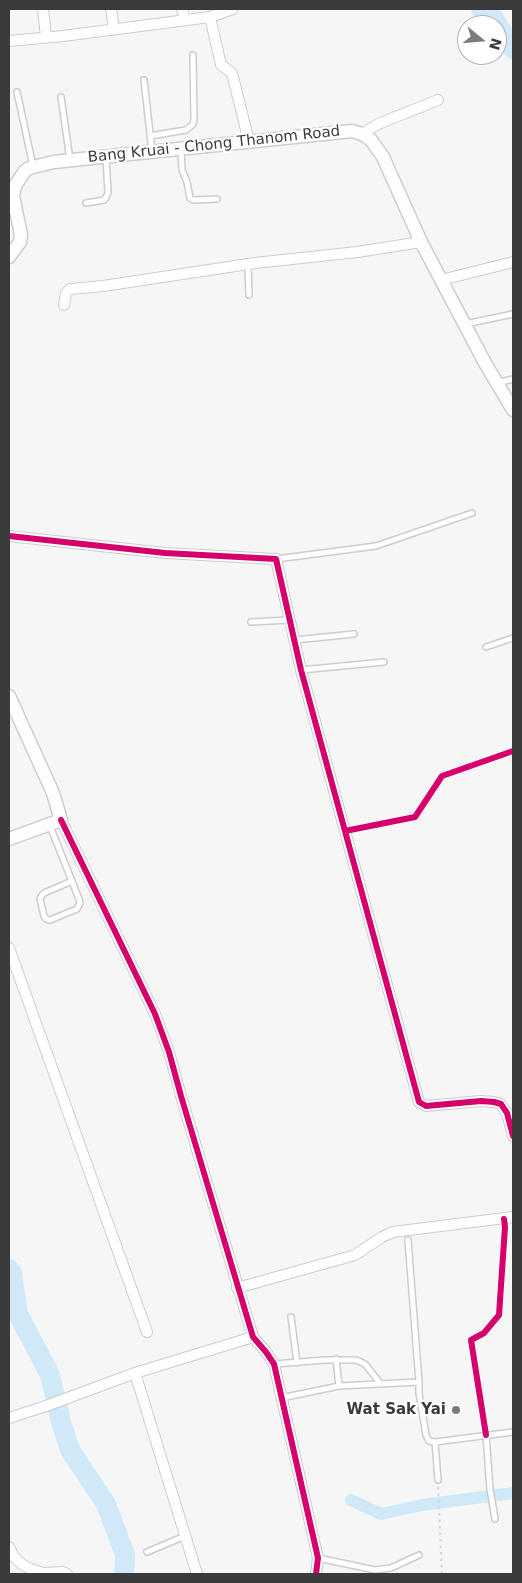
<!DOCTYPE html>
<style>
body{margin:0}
#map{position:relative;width:522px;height:1583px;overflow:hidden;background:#f6f6f6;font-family:"DejaVu Sans",sans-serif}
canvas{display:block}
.frame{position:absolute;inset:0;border:10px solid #3b3b3c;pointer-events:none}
.north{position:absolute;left:457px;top:15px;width:50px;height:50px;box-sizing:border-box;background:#fff;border:1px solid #b1b1b1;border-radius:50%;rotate:107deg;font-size:14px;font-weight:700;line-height:20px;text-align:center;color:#3b3b3c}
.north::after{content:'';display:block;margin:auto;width:18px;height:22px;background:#7c7c7d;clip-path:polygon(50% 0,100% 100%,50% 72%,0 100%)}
</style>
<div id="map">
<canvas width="522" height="1583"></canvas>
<div class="frame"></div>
<div class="north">N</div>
</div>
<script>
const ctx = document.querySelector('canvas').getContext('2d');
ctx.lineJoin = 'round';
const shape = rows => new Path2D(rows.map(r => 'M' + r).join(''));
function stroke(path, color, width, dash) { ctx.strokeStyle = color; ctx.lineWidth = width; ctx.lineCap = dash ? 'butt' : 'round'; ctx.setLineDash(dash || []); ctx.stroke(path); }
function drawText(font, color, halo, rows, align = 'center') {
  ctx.font = font + ' "DejaVu Sans",sans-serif'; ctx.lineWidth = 4.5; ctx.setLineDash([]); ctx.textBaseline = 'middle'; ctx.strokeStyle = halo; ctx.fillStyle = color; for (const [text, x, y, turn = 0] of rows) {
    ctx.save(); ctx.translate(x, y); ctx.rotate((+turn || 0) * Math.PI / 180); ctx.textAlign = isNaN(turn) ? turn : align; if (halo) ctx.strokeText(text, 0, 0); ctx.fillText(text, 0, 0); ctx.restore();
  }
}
stroke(shape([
 [351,1500,381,1514,422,1505,513,1493]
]), '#cfe9f9', 12);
stroke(shape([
 [481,9,489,11,513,49],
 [9,1269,12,1273,18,1314,50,1375,61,1422,70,1450,106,1504,125,1555,124,1574]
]), '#cfe9f9', 20);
const service = shape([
 [144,80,152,151],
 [17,92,33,166],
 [61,97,70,160],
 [150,136,186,130,193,124,194,120,193,55],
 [181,150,182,170,187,182,190,198,193,200,217,199],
 [86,203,104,200,106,197,108,193,106,157],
 [248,264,249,295],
 [465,324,513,314],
 [497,383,513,379],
 [276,559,376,546,472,513],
 [251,622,289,620],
 [295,640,354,634],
 [486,647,513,638],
 [301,670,384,662],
 [50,826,79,899,80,903,77,909,50,920,46,919,44,916,40,899,42,895,44,893,72,881],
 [408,1240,419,1382],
 [291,1317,297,1363],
 [336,1359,339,1386],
 [274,1364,325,1360,356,1360,365,1364,380,1383],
 [281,1398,339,1386,419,1382,419,1393,426,1435,429,1441,435,1442,513,1432],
 [486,1435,490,1489,495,1519],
 [435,1442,438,1480],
 [147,1552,185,1536],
 [318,1558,375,1570,391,1568,419,1555]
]);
const minor = shape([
 [43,9,46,37],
 [111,9,114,29],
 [182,9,185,20],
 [233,9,210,17,221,65,232,73,249,142],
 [9,41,63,36,210,17],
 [362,134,378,124,438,100],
 [441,280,513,262],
 [64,305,66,293,70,289,103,286,255,263,357,252,421,242],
 [9,536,165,553,276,559,301,670,419,1102,426,1106,481,1101,494,1102,501,1104,507,1113,513,1136],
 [61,820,155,1014,169,1052,181,1096,253,1337,266,1352,274,1364,318,1558,316,1574],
 [9,948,147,1332],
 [237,1288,355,1255,382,1237,393,1232,513,1217],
 [135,1373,197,1574],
 [9,1418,46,1406,135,1373,253,1337],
 [9,1547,14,1557,23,1565,31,1569,43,1573,63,1572,67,1574]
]);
const tertiary = shape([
 [9,257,20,242,21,235,13,196,15,186,24,172,29,168,54,162,101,157,352,131,362,134,371,140,383,157,421,242,485,363,513,410],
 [9,696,53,793,61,820,9,839]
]);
stroke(service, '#cdcdcd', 8);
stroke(minor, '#cdcdcd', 12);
stroke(tertiary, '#cdcdcd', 15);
stroke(shape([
 [438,1487,442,1574]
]), '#d5d5d6', 2, [2.5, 4]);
stroke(service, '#fefefe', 5);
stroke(minor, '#fefefe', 10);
stroke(tertiary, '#fefefe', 12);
stroke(shape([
 [9,536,165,553,276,559,301,670,419,1102,426,1106,481,1101,494,1102,501,1104,507,1113,513,1136],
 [61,820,155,1014,169,1052,181,1096,253,1337,266,1352,274,1364,318,1558,316,1574],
 [345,831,415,817,442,776,513,751],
 [486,1435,471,1340,484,1333,499,1315,505,1227,504,1219]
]), '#d6006c', 6);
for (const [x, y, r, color] of [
 [456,1410,5,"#7c7c7d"]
]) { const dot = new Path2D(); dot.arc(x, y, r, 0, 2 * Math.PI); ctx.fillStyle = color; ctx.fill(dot); stroke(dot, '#fff', 2); }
drawText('15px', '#3b3b3c', '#fff', [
 ["Bang Kruai - Chong Thanom Road",214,145,-6]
]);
drawText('bold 15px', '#3b3b3c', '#fff', [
 ["Wat Sak Yai",446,1410]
], 'right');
</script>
